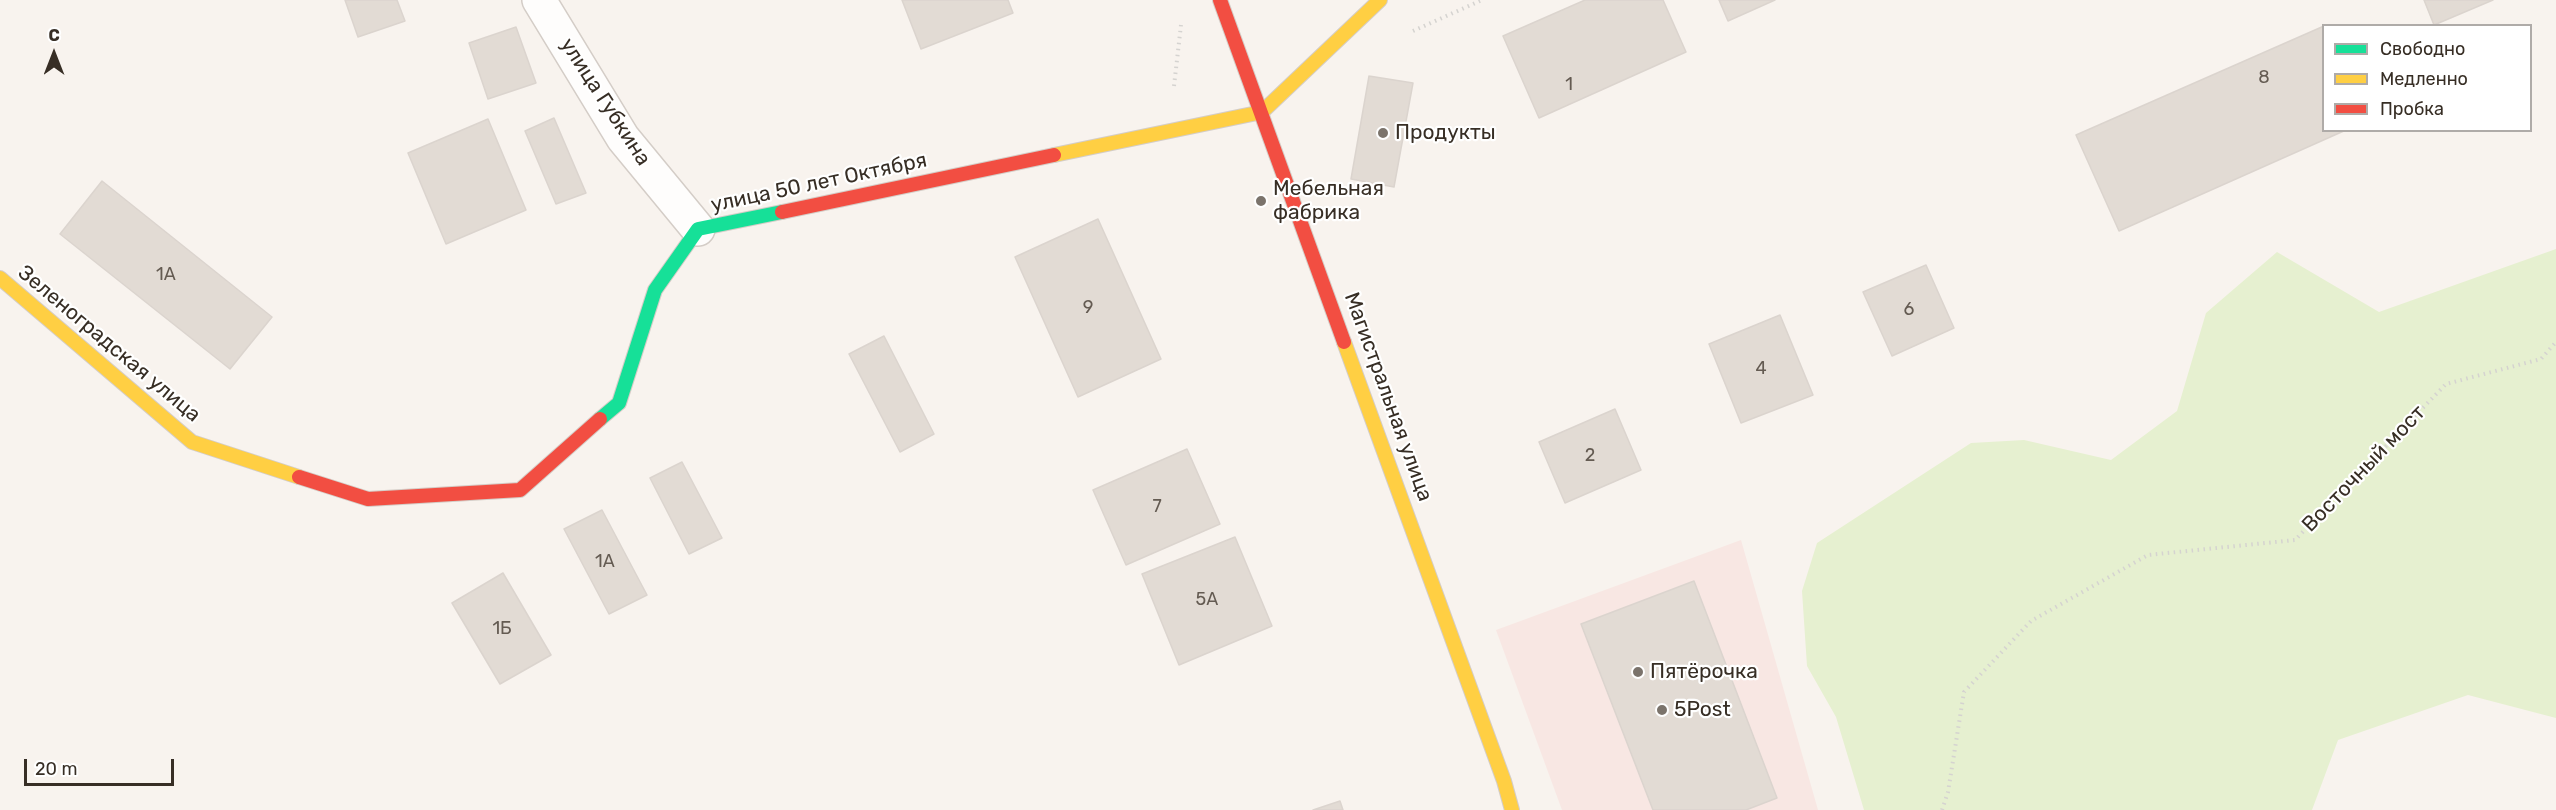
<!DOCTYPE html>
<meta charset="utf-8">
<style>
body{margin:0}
#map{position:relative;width:2556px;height:810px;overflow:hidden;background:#f8f3ee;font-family:Rubik,sans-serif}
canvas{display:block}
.legend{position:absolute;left:2322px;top:24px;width:210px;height:108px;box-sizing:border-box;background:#fff;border:2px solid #afaba8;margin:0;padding:8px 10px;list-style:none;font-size:18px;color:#372e25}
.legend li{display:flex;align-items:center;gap:12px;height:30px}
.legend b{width:30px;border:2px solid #afaba8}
.north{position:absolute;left:24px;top:24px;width:60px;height:60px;-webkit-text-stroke:4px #fff;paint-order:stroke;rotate:0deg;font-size:16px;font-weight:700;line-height:24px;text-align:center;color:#372e25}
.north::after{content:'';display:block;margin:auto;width:21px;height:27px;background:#372e25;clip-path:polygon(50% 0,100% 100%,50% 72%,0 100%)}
.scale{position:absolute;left:24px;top:759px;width:150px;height:27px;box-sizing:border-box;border:3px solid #372e25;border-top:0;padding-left:8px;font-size:18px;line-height:21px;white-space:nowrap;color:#372e25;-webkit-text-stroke:4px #fff;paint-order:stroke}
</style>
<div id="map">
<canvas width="2556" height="810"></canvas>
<ul class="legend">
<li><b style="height:8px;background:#16e098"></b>Свободно</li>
<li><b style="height:8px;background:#ffcf43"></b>Медленно</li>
<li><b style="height:8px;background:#f24e42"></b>Пробка</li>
</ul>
<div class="north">С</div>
<div class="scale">20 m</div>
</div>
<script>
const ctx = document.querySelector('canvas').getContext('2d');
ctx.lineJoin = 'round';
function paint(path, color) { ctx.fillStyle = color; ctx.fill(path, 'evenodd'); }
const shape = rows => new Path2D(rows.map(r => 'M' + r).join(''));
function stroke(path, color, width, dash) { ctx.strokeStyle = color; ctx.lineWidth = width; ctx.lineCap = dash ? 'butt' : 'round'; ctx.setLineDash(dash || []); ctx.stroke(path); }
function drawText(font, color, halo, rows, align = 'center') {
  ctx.font = font + ' Rubik,sans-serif'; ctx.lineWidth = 4.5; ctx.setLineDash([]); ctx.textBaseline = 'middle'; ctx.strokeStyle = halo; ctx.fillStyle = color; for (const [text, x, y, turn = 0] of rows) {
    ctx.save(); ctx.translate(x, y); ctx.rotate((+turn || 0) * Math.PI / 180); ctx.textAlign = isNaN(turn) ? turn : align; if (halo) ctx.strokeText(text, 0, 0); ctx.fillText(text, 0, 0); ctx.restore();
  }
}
paint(shape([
 [1741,540,1818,810,1562,810,1496,630]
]), '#f8e7e3');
paint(shape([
 [2556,249,2556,718,2468,695,2338,740,2312,810,1864,810,1836,717,1807,666,1802,591,1817,543,1971,443,2024,440,2111,460,2177,411,2206,313,2277,252,2379,312]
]), '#e6f0d0');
const building = shape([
 [345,0,397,0,405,21,358,37,345,0],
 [902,0,1008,0,1013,13,921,49,902,0],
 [1585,0,1663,0,1686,52,1539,118,1503,36,1585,0],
 [1719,0,1775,0,1728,21,1719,0],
 [2424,0,2493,0,2434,25,2424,0],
 [2324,26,2324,130,2346,130,2119,231,2076,135,2324,26],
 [516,27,536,83,488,99,469,43,516,27],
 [1369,76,1413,83,1394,187,1351,179,1369,76],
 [554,118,586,193,556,204,525,131,554,118],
 [488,119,526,210,446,244,408,153,488,119],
 [102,181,272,317,230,369,60,234,102,181],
 [1098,219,1161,359,1078,397,1015,257,1098,219],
 [1926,265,1954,328,1892,356,1863,292,1926,265],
 [1780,315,1813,395,1741,423,1709,344,1780,315],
 [884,336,934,434,900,452,849,354,884,336],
 [1615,409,1641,470,1565,503,1539,442,1615,409],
 [1187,449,1220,524,1126,565,1093,490,1187,449],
 [682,462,722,538,689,554,650,478,682,462],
 [602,510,647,595,609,614,564,529,602,510],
 [1235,537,1272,626,1179,665,1142,574,1235,537],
 [503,573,551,655,500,684,452,603,503,573],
 [1694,581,1777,798,1746,810,1653,810,1581,624,1694,581],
 [1340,801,1343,810,1313,810,1340,801]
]);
paint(building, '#e2dbd4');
stroke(building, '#dbd4ce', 1.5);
const street = shape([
 [539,0,623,138,698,229]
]);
const fast = shape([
 [600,419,619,403,655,290,698,229,782,212]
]);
const slow = shape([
 [1054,155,1262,112,1380,0],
 [0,278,192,442,299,477],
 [1344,342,1504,781,1512,810]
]);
const jam = shape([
 [1220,0,1344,342],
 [782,212,1054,155],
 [299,477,368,499,520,490,600,419]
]);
stroke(street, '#d4cdc7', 36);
stroke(fast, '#d4cdc7', 16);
stroke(slow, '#d4cdc7', 16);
stroke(jam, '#d4cdc7', 16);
stroke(shape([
 [1413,31,1482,0],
 [1174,86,1181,25],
 [1942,810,1948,792,1964,692,2031,621,2148,555,2295,540,2446,384,2541,359,2556,342]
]), '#d5d3d0', 4, [1.5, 4.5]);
stroke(street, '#fefdfc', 33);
stroke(fast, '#16e098', 14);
stroke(slow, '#ffcf43', 14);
stroke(jam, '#f24e42', 14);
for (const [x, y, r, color] of [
 [1383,133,6,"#7b736b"],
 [1261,201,6,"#7b736b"],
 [1638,672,6,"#7b736b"],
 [1662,710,6,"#7b736b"]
]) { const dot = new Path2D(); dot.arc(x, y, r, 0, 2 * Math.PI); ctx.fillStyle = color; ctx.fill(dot); stroke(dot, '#fff', 2); }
drawText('18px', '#645b52', null, [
 ["8",2264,78],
 ["1",1569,85],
 ["1А",166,275],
 ["9",1088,308],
 ["6",1909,310],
 ["4",1761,369],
 ["2",1590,456],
 ["7",1157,507],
 ["1А",605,562],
 ["5А",1207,600],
 ["1Б",502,629]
]);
drawText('21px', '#372e25', '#fff', [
 ["улица Губкина",605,102,57],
 ["улица 50 лет Октября",819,183,-12],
 ["Зеленоградская улица",109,344,40],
 ["Магистральная улица",1388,397,70],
 ["Восточный мост",2364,469,-46]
]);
drawText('21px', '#372e25', '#fff', [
 ["Продукты",1395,133],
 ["Мебельная",1273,189],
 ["фабрика",1273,213],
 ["Пятёрочка",1650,672],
 ["5Post",1674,710]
], 'left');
</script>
